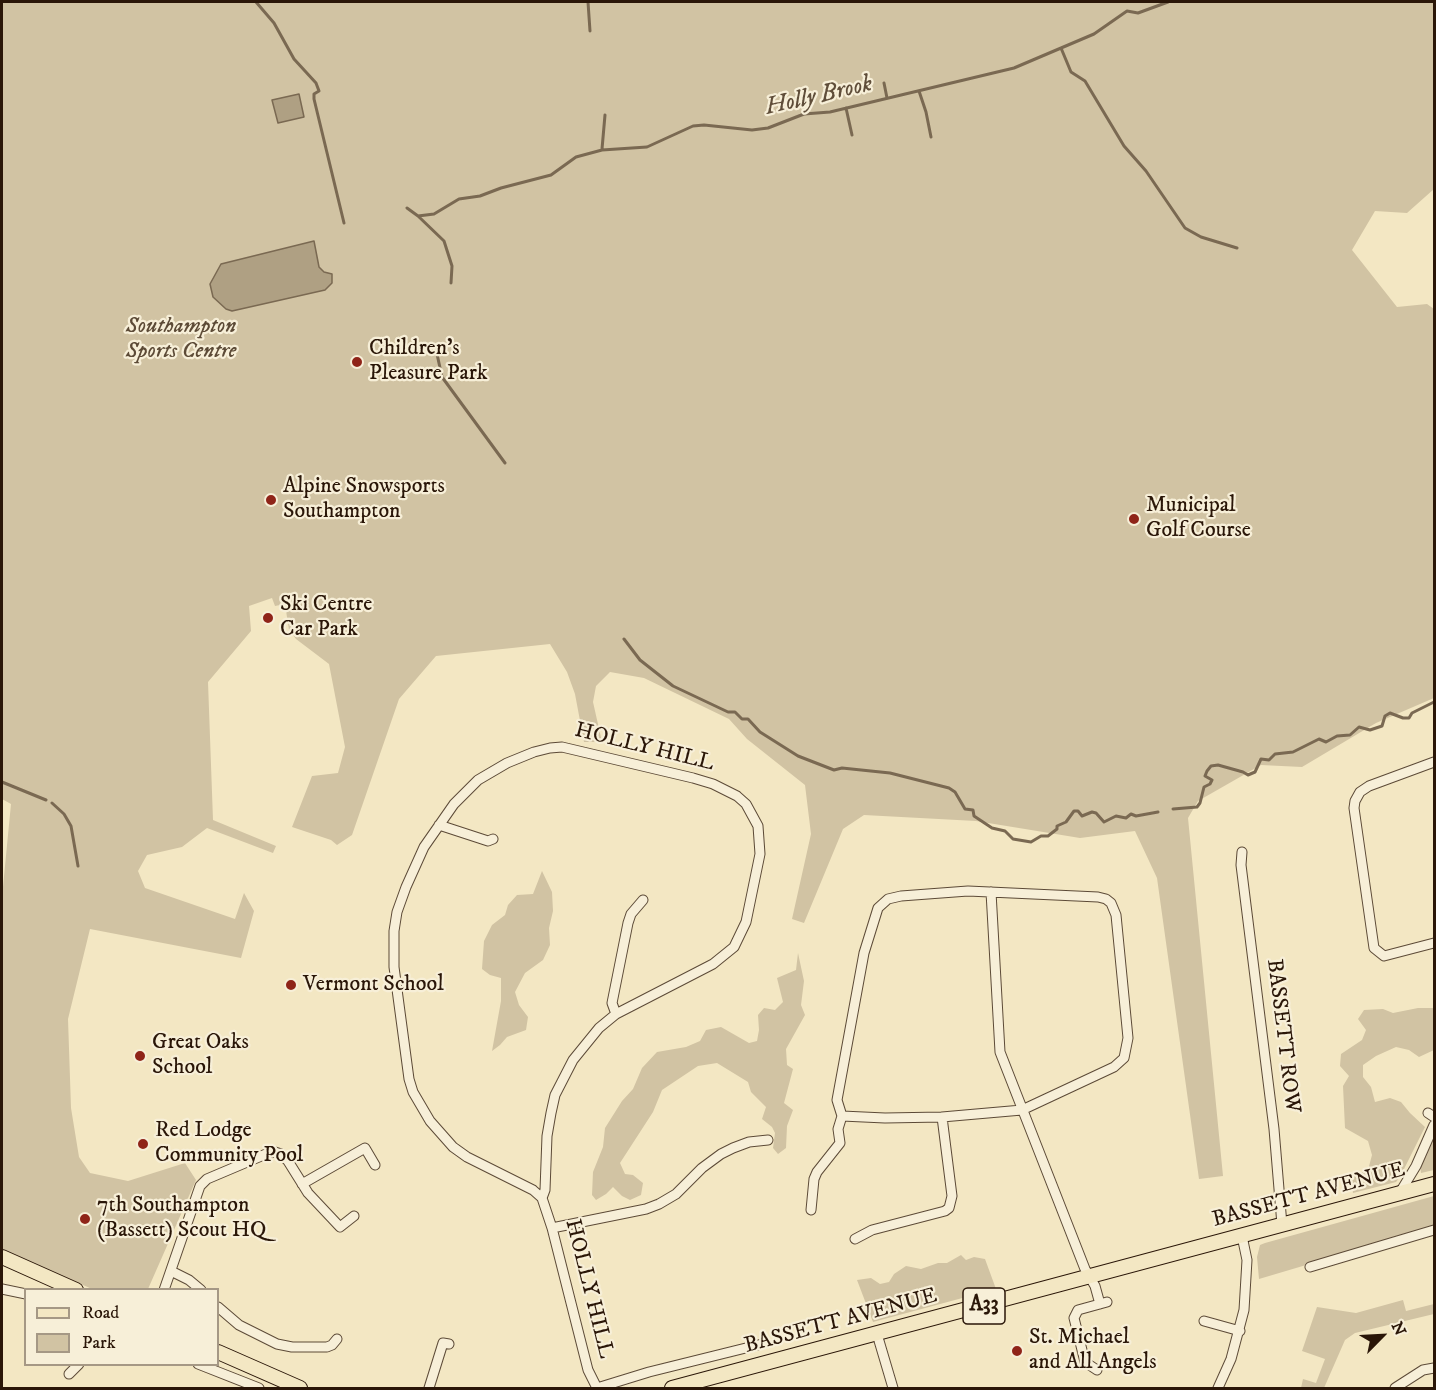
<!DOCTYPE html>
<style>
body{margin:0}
#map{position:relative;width:1436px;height:1390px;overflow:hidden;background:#f3e7c3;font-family:"IM FELL DW Pica",serif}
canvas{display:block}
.frame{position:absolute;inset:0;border:3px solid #2a1608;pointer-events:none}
.legend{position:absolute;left:24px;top:1288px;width:195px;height:78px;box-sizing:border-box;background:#f7efd8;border:2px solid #a59885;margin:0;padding:8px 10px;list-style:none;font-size:18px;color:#2a1608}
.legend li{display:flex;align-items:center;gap:12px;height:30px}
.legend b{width:30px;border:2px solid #a59885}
.north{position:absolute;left:1352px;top:1306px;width:60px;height:60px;-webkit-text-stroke:4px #f7efd8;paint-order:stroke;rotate:66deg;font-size:16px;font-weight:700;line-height:24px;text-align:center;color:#2a1608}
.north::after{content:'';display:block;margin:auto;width:21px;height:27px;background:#2a1608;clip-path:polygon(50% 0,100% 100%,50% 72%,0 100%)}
</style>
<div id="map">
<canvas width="1436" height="1390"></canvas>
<div class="frame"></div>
<ul class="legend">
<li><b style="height:8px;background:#f3e7c3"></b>Road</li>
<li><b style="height:16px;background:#d1c3a3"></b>Park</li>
</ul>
<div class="north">N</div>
</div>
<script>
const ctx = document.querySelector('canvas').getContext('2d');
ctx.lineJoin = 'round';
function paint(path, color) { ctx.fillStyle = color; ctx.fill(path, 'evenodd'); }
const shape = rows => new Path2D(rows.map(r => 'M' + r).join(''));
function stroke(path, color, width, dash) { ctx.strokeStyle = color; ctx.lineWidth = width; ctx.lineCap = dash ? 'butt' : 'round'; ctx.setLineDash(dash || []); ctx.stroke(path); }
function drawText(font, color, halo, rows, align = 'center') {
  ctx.font = font + ' "IM FELL DW Pica",serif'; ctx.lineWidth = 4.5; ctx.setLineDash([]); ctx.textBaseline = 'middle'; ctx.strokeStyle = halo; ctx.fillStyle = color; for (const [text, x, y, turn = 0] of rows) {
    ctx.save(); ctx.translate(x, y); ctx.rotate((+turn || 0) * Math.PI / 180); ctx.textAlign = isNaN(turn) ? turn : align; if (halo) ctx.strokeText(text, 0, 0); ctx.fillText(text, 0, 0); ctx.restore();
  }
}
paint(shape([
 [2,2,1434,2,1434,189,1407,213,1375,211,1352,250,1397,307,1427,304,1434,309,1434,698,1376,723,1302,767,1261,765,1198,801,1188,818,1223,1176,1199,1179,1157,878,1135,831,1080,838,976,821,864,815,843,829,804,923,792,919,811,834,805,785,747,739,729,719,644,678,610,672,596,686,593,702,602,742,584,742,575,694,567,672,550,644,436,656,399,699,352,835,337,845,331,840,292,827,312,776,338,773,345,747,329,664,296,639,289,630,285,604,275,606,272,598,249,606,251,631,208,682,213,820,276,846,273,853,207,828,182,847,147,855,138,871,145,888,235,919,244,893,254,911,241,958,90,929,68,1019,71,1108,79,1157,90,1173,128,1181,185,1163,196,1180,148,1289,92,1289,2,1249,2,897,11,804,2,799],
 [542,871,552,892,553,911,549,928,550,945,543,960,525,973,515,992,519,1005,528,1017,526,1030,507,1037,500,1045,492,1051,501,1001,501,978,490,975,482,969,484,941,492,925,505,915,508,905,517,895,533,894],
 [798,953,804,981,801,1005,805,1015,786,1049,787,1065,793,1069,784,1103,793,1110,787,1126,786,1148,778,1154,773,1148,775,1133,772,1127,762,1119,766,1107,751,1092,748,1082,717,1063,698,1066,662,1090,653,1112,620,1163,625,1174,633,1175,643,1183,641,1195,630,1200,622,1196,613,1187,606,1194,596,1200,592,1195,593,1172,603,1147,605,1128,622,1101,633,1089,642,1068,657,1052,686,1047,700,1041,706,1030,721,1027,749,1043,757,1041,759,1030,758,1015,764,1008,775,1010,783,1002,777,978,796,970],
 [1418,1008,1434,1008,1434,1050,1419,1057,1409,1050,1396,1047,1376,1056,1363,1065,1363,1077,1371,1087,1375,1102,1390,1098,1401,1102,1410,1113,1425,1127,1400,1177,1396,1182,1353,1193,1351,1177,1368,1170,1372,1155,1368,1141,1345,1128,1343,1086,1349,1076,1340,1066,1341,1054,1362,1040,1366,1030,1358,1019,1364,1010,1383,1009,1393,1013],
 [1434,1138,1434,1170,1421,1173,1420,1165],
 [1434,1196,1434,1227,1259,1279,1257,1257,1260,1245,1265,1243],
 [961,1255,966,1260,974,1257,985,1259,996,1289,873,1322,857,1280,871,1278,880,1284,889,1282,894,1274,906,1266,921,1269,938,1263,947,1263],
 [1403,1300,1406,1311,1434,1304,1434,1314,1355,1333,1345,1340,1324,1388,1301,1388,1303,1379,1316,1383,1325,1359,1302,1351,1317,1307,1356,1313]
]), '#d1c3a3');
const water = shape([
 [299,94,304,117,278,123,272,100,299,94],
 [314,241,319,267,324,272,332,274,332,283,325,290,232,311,226,309,213,297,210,284,221,264,314,241]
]);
paint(water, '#afa083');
stroke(water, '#7a6952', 1.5);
stroke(shape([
 [256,2,274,23,294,59,316,83,319,91,314,94,314,99,344,223],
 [588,2,590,31],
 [1061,48,1071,72,1085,81,1124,146,1146,171,1185,228,1201,237,1237,248],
 [884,83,887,98],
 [919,91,926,112,931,137],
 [846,108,852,135],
 [602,149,605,115],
 [407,208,418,216,444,241,452,266,451,283],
 [418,216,434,214,459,199,480,196,501,188,551,175,576,157,602,150,647,147,693,126,704,125,752,130,768,128,804,114,830,112,1014,68,1094,34,1127,11,1138,13,1168,2],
 [437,354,442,377,505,463],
 [624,639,640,660,673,686,728,712,735,712,742,719,748,719,760,732,798,756,834,770,842,768,890,773,949,788,955,792,965,809,973,810,974,816,992,828,1005,831,1013,839,1031,842,1041,836,1048,836,1057,829,1057,826,1066,822,1074,811,1078,811,1082,816,1092,812,1096,813,1104,822,1116,816,1126,818,1131,814,1136,816,1158,812],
 [2,782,46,800],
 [52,803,64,814,71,826,78,866],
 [1173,809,1197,807,1200,803,1204,787,1210,784,1212,780,1205,776,1207,771,1211,766,1218,765,1243,772,1248,775,1255,772,1261,759,1269,760,1275,754,1293,752,1319,739,1326,742,1337,736,1350,735,1359,727,1370,730,1382,726,1385,716,1390,713,1403,718,1409,718,1412,713,1434,702]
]), '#7a6952', 3);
const street = shape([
 [1434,762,1369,786,1360,792,1355,801,1354,808,1374,948,1384,956,1434,943],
 [439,825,488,841,493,839],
 [1242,852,1241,865,1274,1129,1282,1225],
 [968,891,1098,897,1106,899,1111,903,1116,915,1128,1038,1124,1058,1114,1067,1022,1110,942,1117,885,1118,842,1116,837,1100,864,953,878,908,888,899,901,896,968,891],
 [991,892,1000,1052,1085,1269,1095,1286,1100,1304],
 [616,1014,612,1003,628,923,631,914,643,900],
 [1428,1113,1434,1117],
 [302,1184,365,1148,375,1165],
 [1399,1194,1416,1166,1434,1125],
 [542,1198,545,1190,547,1136,551,1113,555,1095,573,1060,599,1028,616,1014,713,964,734,947,746,922,760,854,758,826,746,804,737,796,713,784,693,778,562,747,550,748,534,752,507,763,478,780,454,804,424,847,406,887,397,912,394,931,394,967,409,1079,413,1092,430,1121,453,1147,467,1157,533,1190,542,1198,552,1228,588,1370,597,1388],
 [811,1210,814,1179,817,1172,840,1143,838,1129,842,1116],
 [552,1228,646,1209,659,1204,676,1194,702,1168,721,1154,733,1148,749,1142,768,1140],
 [855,1239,872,1230,945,1211,949,1208,952,1196,942,1117],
 [1310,1267,1434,1230],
 [171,1271,189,1280,201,1290],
 [2,1289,26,1294],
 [164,1290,200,1186,207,1179,266,1154,275,1152,281,1154,288,1161,308,1193,340,1227,354,1216],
 [218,1307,239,1325,277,1344,292,1347,327,1347,332,1345,337,1339],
 [1204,1321,1240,1331],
 [877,1334,893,1388],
 [198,1364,259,1388],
 [1097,1370,1085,1362,1074,1318,1078,1310,1107,1302],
 [69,1374,79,1364],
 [429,1388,443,1343,449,1344],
 [597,1388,649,1372,762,1344],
 [1218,1388,1231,1359,1244,1310,1247,1260,1242,1236],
 [1395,1388,1423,1370,1434,1368]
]);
const primary = shape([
 [2,1257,76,1290],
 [218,1352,300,1388],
 [672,1388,1434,1184]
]);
stroke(street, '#5c4a37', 11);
stroke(primary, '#2a1608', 16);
stroke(street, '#f7efd8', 9);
stroke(primary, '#f3e7c3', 14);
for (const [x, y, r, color] of [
 [357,362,6,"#8f2418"],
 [271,500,6,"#8f2418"],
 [1134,519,6,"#8f2418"],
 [268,618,6,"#8f2418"],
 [291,985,6,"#8f2418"],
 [140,1056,6,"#8f2418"],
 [143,1144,6,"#8f2418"],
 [85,1219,6,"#8f2418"],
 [1017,1351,6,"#8f2418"]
]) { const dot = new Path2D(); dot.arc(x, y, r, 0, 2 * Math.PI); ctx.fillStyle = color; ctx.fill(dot); stroke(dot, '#f7efd8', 2); }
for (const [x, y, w] of [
 [984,1306,42]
]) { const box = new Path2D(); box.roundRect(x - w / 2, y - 18, w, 36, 4.5); ctx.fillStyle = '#f7efd8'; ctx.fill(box); stroke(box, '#2a1608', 1.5); }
drawText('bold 21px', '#2a1608', null, [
 ["A33",984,1306]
]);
drawText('italic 22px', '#5c4a36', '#f7efd8', [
 ["Southampton",181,327],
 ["Sports Centre",181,352]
]);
drawText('22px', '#2a1608', '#f7efd8', [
 ["Children's",369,349],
 ["Pleasure Park",369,374],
 ["Alpine Snowsports",283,487],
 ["Southampton",283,512],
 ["Municipal",1146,506],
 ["Golf Course",1146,531],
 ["Ski Centre",280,605],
 ["Car Park",280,630],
 ["Vermont School",303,985],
 ["Great Oaks",152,1043],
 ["School",152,1068],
 ["Red Lodge",155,1131],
 ["Community Pool",155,1156],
 ["7th Southampton",97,1206],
 ["(Bassett) Scout HQ",97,1231],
 ["St. Michael",1029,1338],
 ["and All Angels",1029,1363]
], 'left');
drawText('22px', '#2a1608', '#f7efd8', [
 ["HOLLY HILL",644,748,14],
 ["BASSETT ROW",1282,1036,83],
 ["BASSETT AVENUE",1309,1196,-15],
 ["HOLLY HILL",588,1289,76],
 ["BASSETT AVENUE",841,1322,-15]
]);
drawText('italic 24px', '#5f4d39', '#f7efd8', [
 ["Holly Brook",819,97,-13]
]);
</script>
